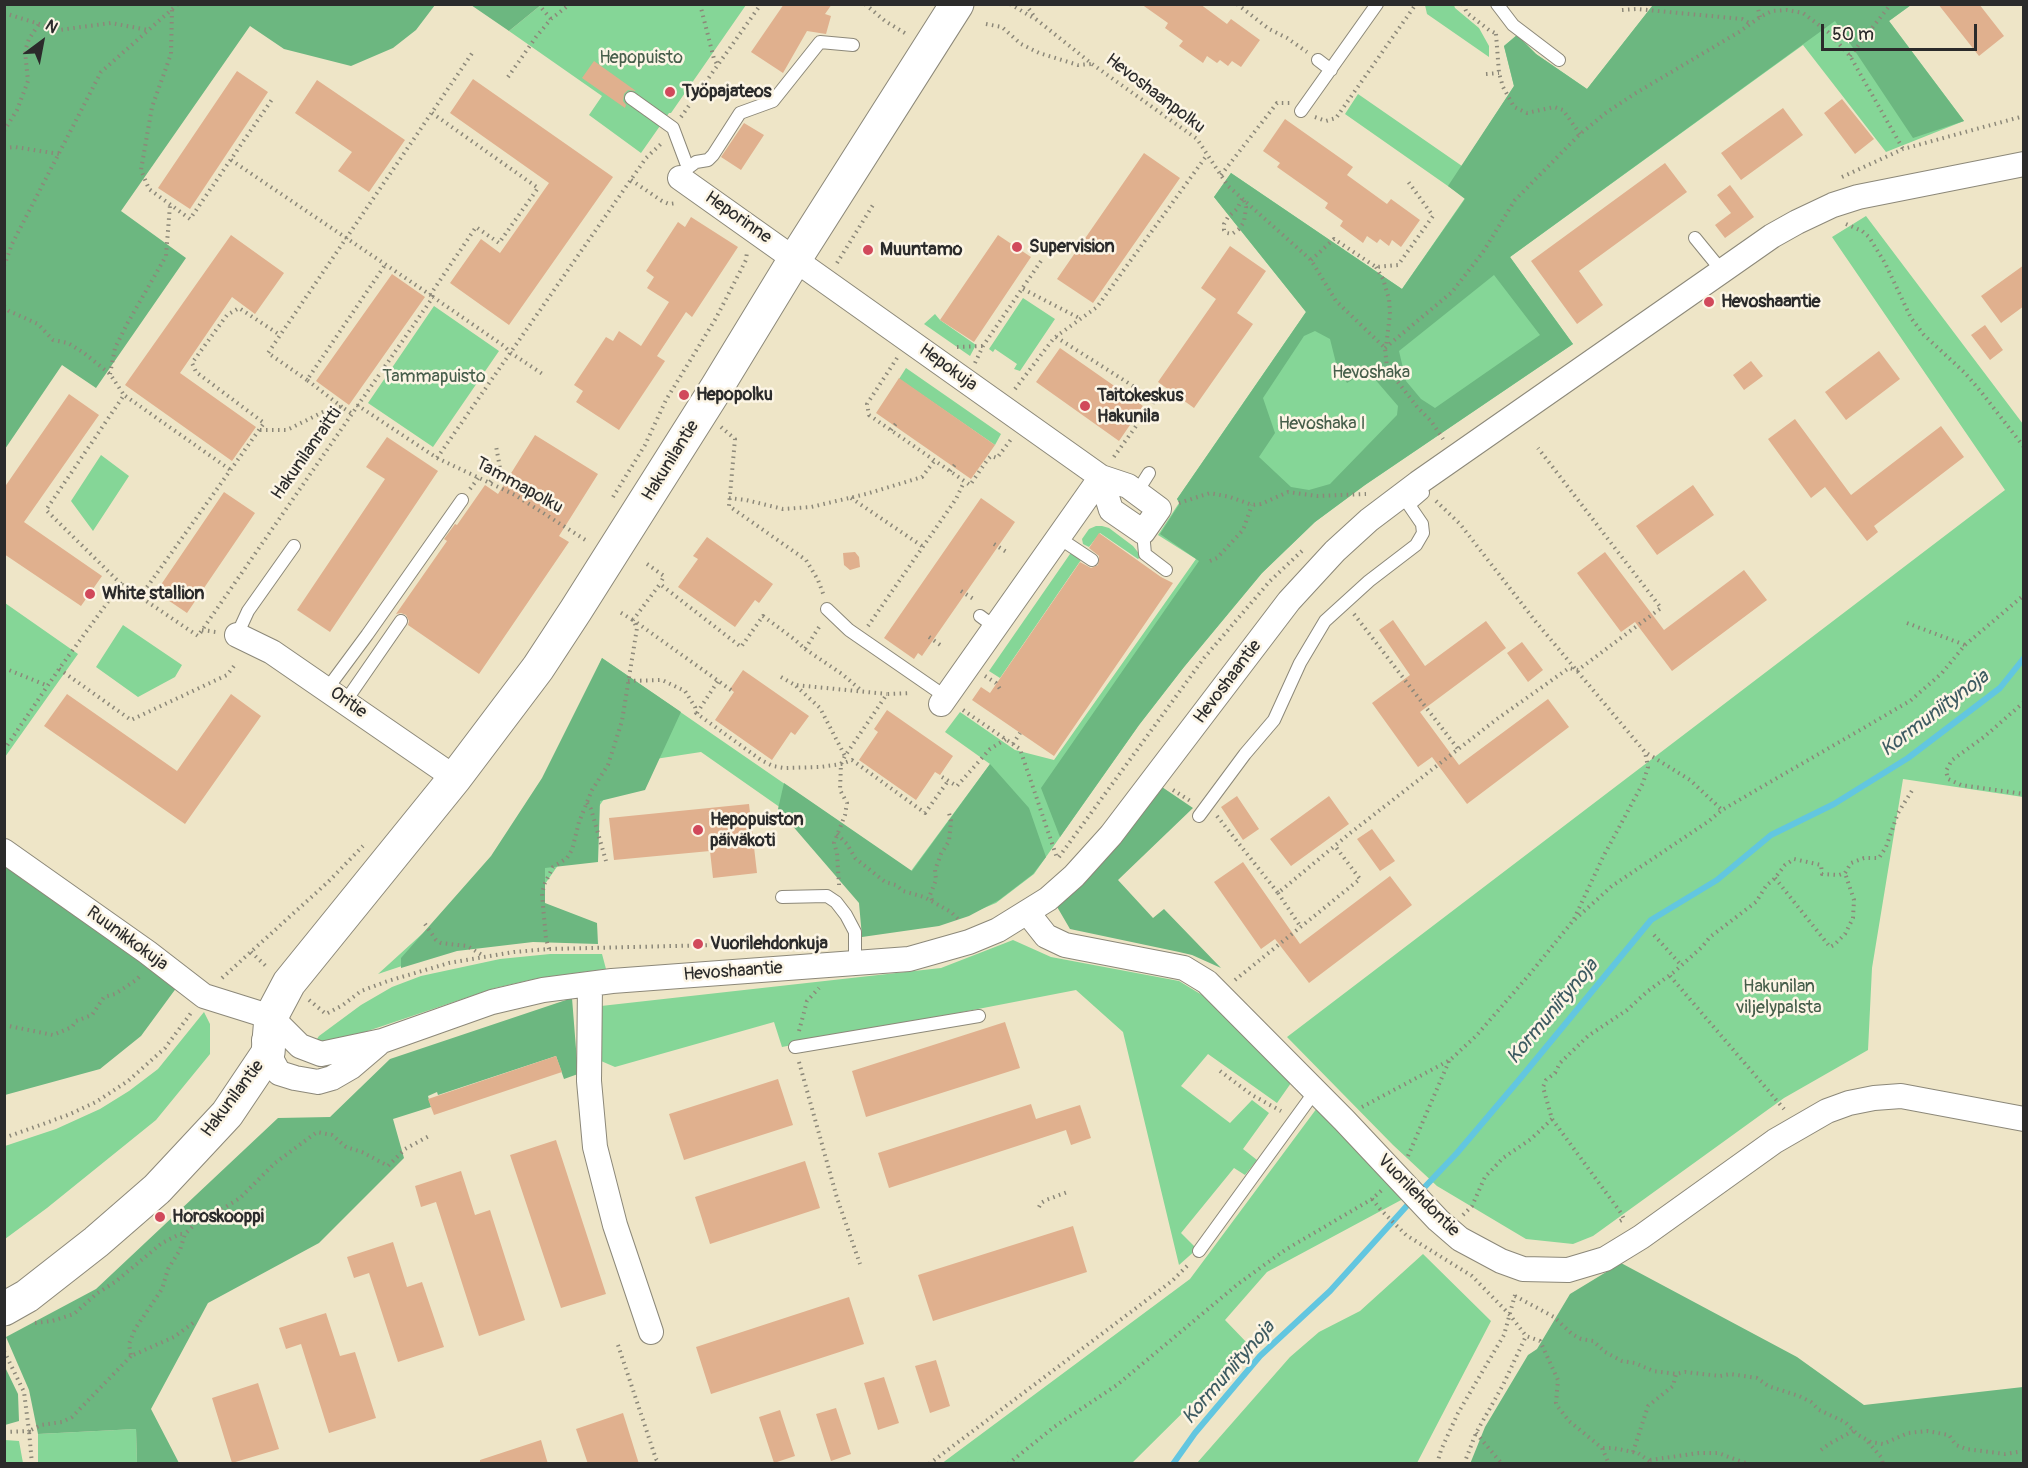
<!DOCTYPE html>
<meta charset="utf-8">
<style>
body{margin:0}
#map{position:relative;width:2028px;height:1468px;overflow:hidden;background:#eee5c7;font-family:Pangolin,sans-serif}
canvas{display:block}
.frame{position:absolute;inset:0;border:6px solid #2b2b2b;pointer-events:none}
.north{position:absolute;left:12px;top:12px;width:60px;height:60px;-webkit-text-stroke:4px #fcf5e5;paint-order:stroke;rotate:32deg;font-size:16px;font-weight:700;line-height:24px;text-align:center;color:#2b2b2b}
.north::after{content:'';display:block;margin:auto;width:21px;height:27px;background:#2b2b2b;clip-path:polygon(50% 0,100% 100%,50% 72%,0 100%)}
.scale{position:absolute;left:1821px;top:24px;width:156px;height:27px;box-sizing:border-box;border:3px solid #2b2b2b;border-top:0;padding-left:8px;font-size:18px;line-height:21px;white-space:nowrap;color:#2b2b2b;-webkit-text-stroke:4px #fcf5e5;paint-order:stroke}
</style>
<div id="map">
<canvas width="2028" height="1468"></canvas>
<div class="frame"></div>
<div class="north">N</div>
<div class="scale">50 m</div>
</div>
<script>
const ctx = document.querySelector('canvas').getContext('2d');
ctx.lineJoin = 'round';
function paint(path, color) { ctx.fillStyle = color; ctx.fill(path, 'evenodd'); }
const shape = rows => new Path2D(rows.map(r => 'M' + r).join(''));
function stroke(path, color, width, dash) { ctx.strokeStyle = color; ctx.lineWidth = width; ctx.lineCap = dash ? 'butt' : 'round'; ctx.setLineDash(dash || []); ctx.stroke(path); }
function drawText(font, color, halo, rows, align = 'center') {
  ctx.font = font + ' Pangolin,sans-serif'; ctx.lineWidth = 5; ctx.setLineDash([]); ctx.textBaseline = 'middle'; ctx.strokeStyle = halo; ctx.fillStyle = color; for (const [text, x, y, turn = 0] of rows) {
    ctx.save(); ctx.translate(x, y); ctx.rotate((+turn || 0) * Math.PI / 180); ctx.textAlign = isNaN(turn) ? turn : align; if (halo) ctx.strokeText(text, 0, 0); ctx.fillText(text, 0, 0); ctx.restore();
  }
}
paint(shape([
 [541,5,746,5,671,113,669,113,641,153,589,115,602,96,509,31],
 [1425,5,1454,5,1455,8,1479,28,1489,46,1489,57,1427,14],
 [1653,5,1911,5,1889,21,1964,121,1886,152,1803,45,1510,257,1573,344,1365,485,1315,522,1262,573,1184,667,1139,725,1034,874,996,903,967,915,908,897,701,752,629,763,536,897,456,948,378,974,477,884,522,827,574,725,602,658,911,871,990,764,945,732,960,712,1015,750,1054,760,1196,559,1158,535,1179,503,1177,499,1306,312,1214,197,1231,173,1402,289,1465,198,1345,114,1358,94,1462,166,1514,86,1504,46,1517,35,1536,54,1587,89],
 [1866,216,2023,424,2023,797,1903,779,1872,968,1868,1050,1784,1098,1593,1236,1573,1244,1526,1239,1437,1186,1393,1145,1287,1037,2005,490,1832,237],
 [1023,298,1055,319,1020,371,1014,369,1017,364,995,349,993,352,989,349],
 [434,306,499,351,433,447,368,403],
 [935,314,940,320,976,345,970,356,924,324],
 [906,368,1001,434,995,445,899,379],
 [101,455,129,476,93,531,71,501],
 [1096,526,1102,526,1109,528,1133,546,1141,556,1138,559,1100,533,1089,547,1083,544,1082,539,1089,529],
 [1076,553,1083,557,1000,678,989,671,1070,554],
 [5,603,78,654,5,757],
 [123,625,182,665,175,677,138,697,96,667],
 [1013,940,1051,957,1179,981,1202,995,1291,1083,1277,1103,1208,1054,1181,1086,1230,1123,1252,1100,1269,1113,1243,1149,1257,1160,1245,1175,1234,1168,1181,1233,1197,1249,1179,1265,1123,1032,1076,990,782,1047,774,1022,615,1067,601,1061,601,1006,941,968],
 [550,954,602,954,606,969,539,978,495,988,341,1040,325,1043,317,1039,319,1036,361,1005,392,987,421,976,500,959],
 [204,1012,210,1024,210,1054,156,1120,47,1208,5,1239,5,1146,56,1129,100,1109,129,1091,158,1069],
 [1317,1108,1403,1199,1267,1272,1225,1320,1250,1346,1132,1463,941,1464,1190,1279],
 [1423,1254,1491,1321,1417,1463,1197,1463,1290,1357,1319,1332,1360,1311],
 [136,1429,137,1463,38,1464,38,1434],
 [5,1440,19,1441,23,1463,5,1463]
]), '#85d697');
paint(shape([
 [5,4,435,5,416,30,393,48,351,66,284,49,250,26,121,211,186,258,96,388,62,365,5,449],
 [471,5,541,5,509,31],
 [1653,5,1911,5,1889,21,1964,121,1913,138,1835,21,1510,257,1573,344,1365,485,1315,522,1262,573,1184,667,1139,725,1060,837,1041,788,1199,561,1160,534,1180,503,1177,499,1306,312,1214,197,1231,173,1402,289,1465,199,1448,186,1514,86,1504,46,1517,35,1536,54,1587,89],
 [1494,275,1540,335,1435,408,1421,399,1406,381,1399,351],
 [1315,331,1330,339,1337,367,1347,383,1357,377,1373,377,1398,406,1397,415,1330,484,1309,490,1291,487,1259,457,1275,433,1263,398,1304,336],
 [602,658,681,712,645,790,600,801,598,862,545,868,545,903,597,923,598,944,533,942,457,951,401,968,401,958,491,856,542,778],
 [990,764,1029,808,1046,857,1033,874,999,900,969,916,939,926,862,937,859,903,778,809,784,783,912,871],
 [1162,787,1193,808,1118,880,1153,918,1164,909,1221,968,1192,955,1179,952,1070,929,1056,905],
 [5,859,177,987,141,1036,100,1069,5,1095],
 [572,998,578,1074,564,1079,556,1056,438,1095,437,1092,428,1096,431,1107,393,1119,404,1158,319,1243,208,1303,151,1409,179,1463,137,1463,136,1429,38,1434,29,1390,6,1337,96,1289,278,1118,330,1117,390,1059],
 [1621,1263,1797,1357,1864,1405,2023,1387,2023,1463,1470,1464,1485,1427,1528,1355,1537,1349,1570,1294],
 [4,1365,18,1394,19,1421,5,1425]
]), '#6cb780');
stroke(shape([
 [1420,1192,1457,1153,1519,1080,1651,920,1717,880,1771,835,1834,804,1908,758,2000,688,2024,658],
 [1173,1464,1195,1433,1260,1356,1330,1291,1413,1199]
]), '#62c6e0', 6);
paint(shape([
 [784,4,832,4,825,14,831,16,826,34,807,31,783,73,751,52],
 [1141,4,1200,4,1227,24,1231,19,1260,40,1241,67,1232,61,1228,66,1220,60,1217,63,1207,56,1203,63,1179,46,1183,41,1165,28,1168,23],
 [1938,4,1979,4,2004,36,1979,56],
 [594,61,636,91,628,90,624,94,623,101,626,105,625,108,582,78],
 [237,71,268,92,190,209,158,188],
 [473,79,613,177,509,325,450,283,481,239,500,253,549,183,450,113],
 [317,80,405,140,369,192,338,171,352,152,295,113],
 [1842,99,1874,139,1855,154,1824,113],
 [1783,108,1803,135,1741,180,1721,153],
 [1285,119,1353,167,1347,175,1387,204,1391,199,1420,220,1401,247,1392,240,1389,246,1380,239,1377,243,1367,236,1363,243,1340,226,1343,221,1325,208,1328,203,1277,167,1280,163,1263,151],
 [744,123,764,135,741,170,721,157],
 [1144,153,1180,178,1093,303,1057,279],
 [1665,163,1687,192,1579,271,1603,305,1577,324,1531,261],
 [1730,185,1754,217,1725,238,1715,225,1731,213,1717,195],
 [691,217,738,247,692,317,686,312,657,356,665,361,619,430,576,402,583,391,574,385,606,337,613,341,619,331,641,346,669,302,647,288,654,277,646,271,678,222,685,227],
 [231,235,284,273,255,314,232,297,180,373,256,427,232,461,125,385],
 [998,235,1031,257,974,342,940,320],
 [1230,246,1266,271,1237,313,1253,324,1194,408,1158,382,1216,299,1201,288],
 [2024,265,2024,306,2001,323,1981,296],
 [392,274,425,297,349,405,316,381],
 [1985,325,2003,350,1990,360,1971,335],
 [1060,348,1143,406,1119,441,1036,382],
 [1879,351,1900,379,1846,420,1825,392],
 [1751,361,1763,376,1744,390,1733,375],
 [899,378,995,445,971,479,876,413],
 [69,394,99,415,24,522,102,576,81,606,4,554,4,488],
 [1795,419,1851,495,1941,426,1964,457,1874,526,1878,532,1867,541,1825,487,1811,498,1768,439],
 [535,435,598,474,559,536,569,542,479,674,408,625,409,621,406,615,401,613,396,614,447,541,444,539,455,524,457,525,485,485,498,494],
 [387,437,438,471,330,632,297,610,385,479,366,467],
 [1693,485,1714,515,1657,555,1636,526],
 [224,492,255,513,187,613,156,592],
 [981,498,1015,522,922,656,918,653,914,659,884,638],
 [1099,533,1161,577,1173,583,1054,756,972,700,981,687,990,693,1080,562,1091,568,1098,565,1099,556,1089,548],
 [707,537,773,584,759,603,755,600,735,627,678,587,698,559,693,556],
 [855,552,859,557,860,567,850,570,844,565,843,553],
 [1605,552,1664,630,1744,570,1767,600,1672,671,1635,622,1621,632,1577,573],
 [1393,620,1425,666,1486,621,1506,648,1420,712,1459,765,1548,699,1569,727,1467,804,1432,757,1418,767,1372,703,1410,675,1379,630],
 [1522,642,1543,670,1528,682,1507,653],
 [743,670,809,716,795,735,791,732,772,760,715,720,734,692,730,689],
 [67,694,177,771,231,694,261,716,185,824,44,726],
 [887,710,953,756,940,775,935,772,916,800,859,760,878,732,874,729],
 [1237,796,1259,829,1243,840,1221,807],
 [1329,796,1349,824,1291,866,1270,839],
 [749,804,757,873,713,878,710,851,614,860,609,818],
 [1372,829,1395,861,1380,871,1357,839],
 [1243,862,1300,944,1390,876,1412,905,1309,983,1275,939,1261,949,1214,882],
 [1005,1022,1020,1068,866,1117,852,1071],
 [556,1056,562,1072,434,1115,428,1099],
 [778,1079,793,1125,684,1160,669,1114],
 [1031,1104,1036,1119,1080,1105,1091,1138,1071,1145,1066,1130,889,1188,878,1153],
 [556,1140,606,1294,561,1308,510,1155],
 [805,1161,820,1208,710,1244,695,1197],
 [461,1171,475,1215,490,1210,525,1320,479,1336,436,1202,421,1207,415,1186],
 [1073,1226,1087,1272,933,1321,918,1275],
 [393,1242,407,1287,422,1282,444,1347,398,1362,369,1273,354,1278,347,1257],
 [849,1297,864,1344,711,1394,696,1347],
 [326,1313,340,1356,355,1352,376,1418,329,1433,301,1344,286,1349,279,1328],
 [936,1360,950,1406,930,1413,915,1366],
 [884,1377,899,1423,878,1430,864,1383],
 [258,1383,279,1449,232,1463,212,1398],
 [836,1408,851,1454,831,1461,816,1414],
 [780,1410,795,1456,774,1463,759,1417],
 [623,1413,639,1464,588,1464,576,1429],
 [541,1440,548,1464,480,1464,480,1460]
]), '#e0b08e');
const lane = shape([
 [1497,4,1513,25,1559,60],
 [1318,60,1331,70],
 [631,98,673,128,688,168],
 [1301,111,1377,4],
 [680,178,688,168,696,162,708,160,713,155,740,113,773,101,820,42,853,45],
 [1695,238,1722,271],
 [1137,492,1149,473],
 [1143,532,1145,554,1166,570],
 [1059,538,1092,560],
 [827,609,849,630,946,697],
 [980,616,995,627],
 [237,635,248,611,294,546],
 [327,689,367,635,462,500],
 [345,702,401,621],
 [1199,816,1245,754,1274,720,1300,663,1325,621,1369,581,1416,545,1423,533,1422,524,1409,505,1423,493],
 [782,897,827,896,836,902,846,915,855,932,855,963],
 [795,1047,979,1016],
 [1199,1251,1316,1090]
]);
const street = shape([
 [680,178,1101,477,941,704],
 [1101,477,1128,486,1159,509,1143,532,1111,510,1101,477],
 [237,635,272,652,455,778],
 [4,851,147,952,204,996,271,1017,300,1046,321,1054,382,1041,492,1002,543,990,612,981,909,959,969,942,998,930,1048,899,1074,876,1111,835,1289,601,1335,551,1369,520,1418,483,1722,271,1772,236,1797,222,1833,205,1858,197,2024,164],
 [1027,912,1046,936,1065,945,1184,968,1207,982,1344,1120,1438,1220,1460,1239,1501,1261,1523,1269,1568,1270,1605,1259,1641,1237,1775,1141,1827,1111,1849,1103,1874,1098,1901,1096,2024,1119],
 [590,984,589,1081,595,1147,615,1225,651,1332],
 [264,1040,268,1053,279,1073,295,1078,318,1082,332,1078,351,1067,378,1044]
]);
const secondary = shape([
 [4,1309,27,1296,96,1242,157,1189,227,1114,268,1053,271,1017,289,983,455,778,538,668,576,610,717,387,795,259,957,4]
]);
stroke(lane, '#8c8879', 14);
stroke(street, '#8c8879', 26);
stroke(secondary, '#8c8879', 35);
stroke(shape([
 [538,4,551,19],
 [700,4,714,59,718,66],
 [865,4,885,21,908,35],
 [1010,4,1037,20,1092,64,1197,139,1228,186,1311,260,1336,301,1385,348,1387,368,1418,408,1431,421,1443,439],
 [1237,4,1269,29,1287,38,1307,52],
 [1463,4,1467,13,1489,30,1497,34],
 [1757,4,1760,17],
 [1029,9,1036,19],
 [172,10,171,54,152,107,141,170,149,189,190,219,273,98],
 [1622,10,1637,9,1742,19,1749,23],
 [4,13,59,30,111,23,148,30],
 [986,24,1002,27,1021,44,1039,53,1078,65,1091,64],
 [1496,34,1499,73,1503,87,1514,107,1527,113,1554,107,1563,110,1580,134],
 [1850,56,1891,4],
 [1486,74,1499,73],
 [508,77,536,37,551,19,570,4],
 [681,117,761,4],
 [1315,117,1326,121,1336,118,1416,4],
 [4,131,17,110,28,81,25,51,29,39,39,24],
 [4,148,15,147,59,154],
 [231,160,432,296],
 [1221,175,1277,103,1290,103],
 [1842,177,1903,149,2024,116],
 [631,180,662,201,669,204,677,203],
 [1242,199,1237,209,1228,217,1224,224,1224,230,1227,233,1232,234,1239,229,1244,222,1246,207,1244,201],
 [1846,224,1862,231,1869,237,1885,263,1911,318,1924,335,1965,373,1982,393,2024,447],
 [1311,260,1334,239,1376,267,1398,265,1433,216,1407,180],
 [837,263,873,205],
 [4,266,12,244,101,72,178,4],
 [1376,267,1383,279,1389,299,1390,314,1386,347],
 [1023,289,1081,319],
 [430,295,476,227,499,243,538,188,432,113],
 [4,306,9,311,38,324,53,340,68,343,84,353,110,374,124,395],
 [1056,337,1155,400,1113,458],
 [957,347,983,346],
 [1385,348,1452,292,1483,252,1515,200,1580,134,1607,112,1636,93,1739,32,1760,17,1772,11,1787,10,1803,13,1828,32,1850,56,1903,149],
 [897,358,867,404,869,415,970,485,988,459,991,456,997,458,1012,438],
 [975,363,983,346,1041,261],
 [110,374,115,348,127,324,166,256,170,205],
 [307,380,268,353,473,52],
 [1015,389,1054,338,1097,307,1207,155],
 [357,405,437,458,646,158,663,142],
 [342,407,307,380,385,265],
 [721,427,735,439,729,506,806,560,818,580,824,596],
 [260,430,287,430,323,412,338,407,342,407,351,413],
 [891,430,898,421],
 [437,458,515,495,587,541],
 [950,471,957,462],
 [490,482,500,468,496,446],
 [470,489,479,477],
 [613,497,645,445,666,400,716,318,746,260,747,252],
 [729,498,746,500,783,509,811,507,866,494,922,477,935,460],
 [851,498,922,546],
 [1436,501,1460,524,1536,622,1645,752,1690,780,1722,810],
 [1179,503,1210,493,1230,497,1252,505,1261,504,1288,492,1317,496,1366,494],
 [994,544,1008,553],
 [1210,561,1217,558,1243,530,1252,505],
 [647,564,664,576,660,584],
 [121,584,46,510,124,395,232,471],
 [961,591,975,600],
 [140,597,264,423,196,372,192,363,227,315,239,308,280,335],
 [1354,614,1458,749],
 [1907,623,1965,645],
 [868,626,956,499,964,482],
 [202,630,216,632],
 [929,637,943,647],
 [805,649,842,674,862,691],
 [4,668,48,686],
 [59,669,131,720,227,675,234,666],
 [985,676,996,683,1000,689],
 [781,677,795,685,887,694],
 [628,681,662,680,685,691,695,707,696,713,761,760,773,766,784,768,820,767,841,764,852,760,925,813,948,781],
 [796,686,820,708,845,756],
 [731,690,633,620,660,584,741,647,763,616,794,639,805,649,821,624],
 [2024,702,1984,737,1952,760,1946,771,1948,779,1961,785,2024,794],
 [963,710,1020,749,1057,858],
 [697,713,718,681],
 [1013,744,1020,733],
 [4,750,59,669,121,584,198,636,433,297,504,346,511,353,544,375],
 [942,777,957,786,990,749,1006,739],
 [1173,790,1192,802],
 [587,803,591,809,606,861],
 [1217,816,1278,893,1349,834,1497,719,1569,668,1578,670,1661,608,1538,448],
 [837,834,847,844,855,858,885,882,896,885,903,891,924,897,951,912,960,921],
 [1059,857,1204,658,1270,581,1304,549],
 [1775,878,1830,947,1834,945,1845,934,1853,918,1854,900,1845,873],
 [839,885,837,853,834,843,845,815,847,803,840,790,841,764,845,756,887,694,911,693],
 [1278,893,1300,926],
 [932,900,930,895,936,880,935,870,941,854,949,841,951,821,949,813],
 [1574,919,1603,857,1643,783,1648,767,1645,752],
 [425,924,436,940,441,943,467,946,484,956],
 [1654,935,1681,965],
 [549,949,546,939,543,906,542,893,545,883,553,867,567,858,572,850,579,822,592,790,608,765,622,721,637,628,633,620,618,611],
 [251,952,268,968],
 [1670,976,1784,1109],
 [222,978,328,882,363,846],
 [1235,980,1360,879,1335,846],
 [309,1000,326,1014,343,1005,361,991,388,981,449,963,514,952,549,949,800,943],
 [4,1025,53,1035,72,1027,76,1021,92,1015,104,997,115,994,136,980,142,974],
 [799,1031,807,1001,819,988],
 [799,1062,837,1198,860,1264],
 [1220,1071,1252,1095,1281,1111],
 [1362,1107,1450,1060,1476,1036,1529,975,1572,922,1612,886,1709,821,1722,810,1910,701,1942,673,1965,645,2024,595],
 [4,1138,68,1115,96,1102,128,1081,165,1048,191,1013],
 [1408,1156,1449,1061],
 [1372,1199,1380,1209,1406,1235,1472,1276,1510,1315,1526,1336,1540,1341,1558,1380,1556,1403,1558,1407,1569,1421,1602,1448,1609,1464],
 [1039,1207,1041,1203,1046,1200,1070,1191],
 [1463,1215,1472,1206,1485,1177,1503,1158,1531,1139,1552,1119],
 [1620,1221,1624,1219,1621,1213,1552,1119,1543,1087,1546,1080,1555,1073,1560,1063,1588,1036,1627,1010,1648,991,1674,972,1702,947,1710,937,1756,902,1766,886,1775,878,1785,865,1794,859,1821,865,1822,874,1839,875,1845,873,1851,863,1864,858,1879,858,1886,847,1898,813,1913,789],
 [1515,1296,1554,1317,1572,1334,1581,1339,1593,1341,1605,1352,1622,1361,1635,1363,1653,1371,1676,1374,1685,1372,1720,1376,1731,1374,1757,1378,1768,1386,1799,1396,1811,1402,1819,1410,1845,1422,1858,1435,1871,1442,1883,1444,1908,1433,1927,1431,1949,1435,1956,1445,1966,1449,2005,1454,2024,1451],
 [35,1323,52,1321,74,1314,96,1294,115,1282,162,1243,180,1234,185,1234],
 [193,1323,174,1337,131,1356,129,1344,135,1329,162,1289,168,1269,180,1250,185,1234,201,1218,219,1211,240,1198,275,1163,317,1132,332,1135,346,1147,362,1152,388,1166,405,1149,429,1136],
 [618,1345,656,1459,660,1464],
 [4,1351,24,1392,29,1431,4,1432],
 [1476,1433,1502,1464],
 [1868,1442,1881,1457,1883,1464],
 [1603,1448,1613,1448,1638,1453,1653,1464],
 [1821,1450,1829,1444,1853,1431],
 [1633,1452,1648,1406,1673,1386,1676,1374],
 [1650,1460,1699,1453,1718,1453,1748,1464],
 [32,1464,29,1431,41,1425,62,1422,72,1417,131,1356],
 [929,1464,1172,1281,1190,1263],
 [1008,1464,1054,1427,1117,1385,1238,1284,1285,1250,1372,1199,1382,1190],
 [1437,1464,1441,1450,1458,1413,1504,1335,1515,1295],
 [1464,1464,1476,1433,1503,1385,1526,1336],
 [1532,1464,1532,1463]
]), '#8c8879', 4, [1.5, 4.5]);
stroke(lane, '#fff', 12);
stroke(street, '#fff', 24);
stroke(secondary, '#fff', 33);
for (const [x, y, r, color] of [
 [670,92,6,"#d1495b"],
 [1017,247,6,"#d1495b"],
 [868,250,6,"#d1495b"],
 [1709,302,6,"#d1495b"],
 [684,395,6,"#d1495b"],
 [1085,406,6,"#d1495b"],
 [90,594,6,"#d1495b"],
 [698,830,6,"#d1495b"],
 [698,944,6,"#d1495b"],
 [160,1217,6,"#d1495b"]
]) { const dot = new Path2D(); dot.arc(x, y, r, 0, 2 * Math.PI); ctx.fillStyle = color; ctx.fill(dot); stroke(dot, '#fcf5e5', 2); }
drawText('18px', '#465e4b', '#fcf5e5', [
 ["Hepopuisto",641,58],
 ["Hevoshaka",1371,373],
 ["Tammapuisto",434,377],
 ["Hevoshaka I",1322,424],
 ["Hakunilan",1779,987],
 ["viljelypalsta",1779,1008]
]);
drawText('bold 18px', '#2b2b2b', '#fcf5e5', [
 ["Työpajateos",682,92],
 ["Supervision",1029,247],
 ["Muuntamo",880,250],
 ["Hevoshaantie",1721,302],
 ["Hepopolku",696,395],
 ["Taitokeskus",1097,396],
 ["Hakunila",1097,417],
 ["White stallion",102,594],
 ["Hepopuiston",710,820],
 ["päiväkoti",710,841],
 ["Vuorilehdonkuja",710,944],
 ["Horoskooppi",172,1217]
], 'left');
drawText('18px', '#2b2b2b', '#fcf5e5', [
 ["Hevoshaanpolku",1155,94,37],
 ["Heporinne",738,218,35],
 ["Hepokuja",948,368,36],
 ["Hakunilanraitti",307,454,-55],
 ["Hakunilantie",671,461,-58],
 ["Tammapolku",519,486,29],
 ["Hevoshaantie",1228,682,-53],
 ["Oritie",348,703,35],
 ["Ruunikkokuja",127,939,36],
 ["Hevoshaantie",733,972,-4],
 ["Hakunilantie",233,1099,-53],
 ["Vuorilehdontie",1418,1196,45]
]);
drawText('italic 20px', '#3c5a61', '#fcf5e5', [
 ["Kormuniitynoja",1935,714,-37],
 ["Kormuniitynoja",1553,1012,-50],
 ["Kormuniitynoja",1229,1373,-49]
]);
</script>
